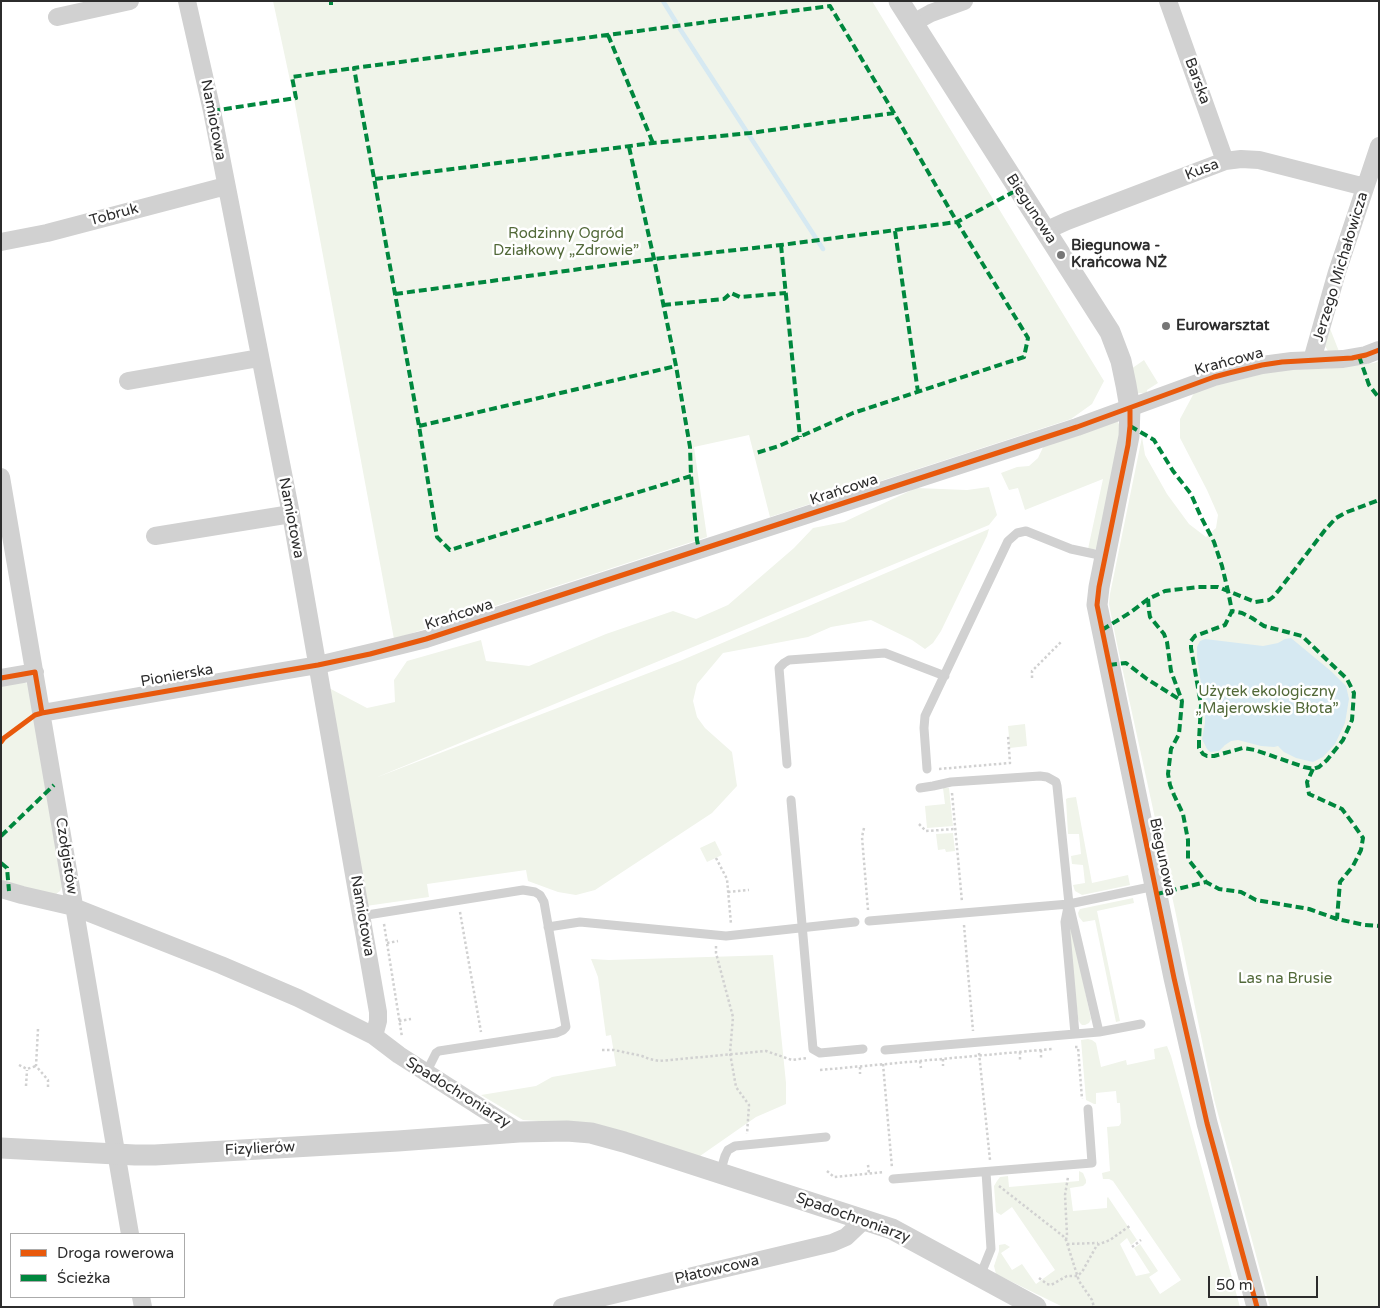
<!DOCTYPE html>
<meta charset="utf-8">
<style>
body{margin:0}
#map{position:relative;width:1380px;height:1308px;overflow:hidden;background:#fff;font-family:"Varela Round",sans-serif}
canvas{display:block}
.frame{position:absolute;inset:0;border:2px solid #2c2c2c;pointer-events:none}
.legend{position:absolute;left:10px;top:1233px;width:175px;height:65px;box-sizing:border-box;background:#fff;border:1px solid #ababab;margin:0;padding:6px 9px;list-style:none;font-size:15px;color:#2c2c2c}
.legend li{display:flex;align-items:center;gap:10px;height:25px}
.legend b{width:25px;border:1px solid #ababab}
.scale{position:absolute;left:1208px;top:1276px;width:110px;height:22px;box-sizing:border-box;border:2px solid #2c2c2c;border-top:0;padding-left:6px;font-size:15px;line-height:18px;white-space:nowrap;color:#2c2c2c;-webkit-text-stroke:4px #fff;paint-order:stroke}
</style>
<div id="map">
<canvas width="1380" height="1308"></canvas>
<div class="frame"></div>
<ul class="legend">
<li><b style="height:6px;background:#e8590c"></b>Droga rowerowa</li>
<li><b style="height:6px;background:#00873e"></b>Ścieżka</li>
</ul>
<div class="scale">50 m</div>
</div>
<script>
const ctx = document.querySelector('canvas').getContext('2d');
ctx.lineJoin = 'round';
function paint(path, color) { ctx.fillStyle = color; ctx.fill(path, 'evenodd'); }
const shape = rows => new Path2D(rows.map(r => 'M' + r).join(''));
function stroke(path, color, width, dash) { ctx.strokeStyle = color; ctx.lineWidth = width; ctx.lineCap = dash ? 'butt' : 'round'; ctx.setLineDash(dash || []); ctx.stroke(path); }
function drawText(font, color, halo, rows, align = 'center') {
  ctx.font = font + ' "Varela Round",sans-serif'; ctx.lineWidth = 5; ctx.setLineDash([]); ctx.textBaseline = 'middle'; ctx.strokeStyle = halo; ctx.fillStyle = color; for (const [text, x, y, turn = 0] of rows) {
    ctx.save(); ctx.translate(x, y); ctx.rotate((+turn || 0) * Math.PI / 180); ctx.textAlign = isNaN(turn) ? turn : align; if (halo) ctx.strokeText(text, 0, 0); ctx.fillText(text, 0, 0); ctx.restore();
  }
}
paint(shape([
 [273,1,872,1,1104,381,1092,404,1071,419,770,517,749,435,694,447,707,537,394,639,294,99],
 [1329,326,1340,354,1328,351,1325,346],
 [1144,360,1158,383,1147,390,1147,393,1137,393,1131,369],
 [1379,361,1379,1307,1270,1307,1214,1099,1175,910,1117,644,1109,604,1110,594,1142,437,1145,455,1167,494,1189,524,1206,537,1216,528,1218,515,1207,490,1180,438,1180,419,1194,393,1252,373,1288,369,1323,369,1374,363],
 [1117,421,1121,427,1099,548,1091,550,1088,549,1103,479,1025,510,1018,488,1009,490,1001,473,1017,467,1029,466,1038,458,1045,443],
 [989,487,997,515,989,525,375,778,680,661,989,529,987,536,941,631,933,643,925,649,912,640,871,620,831,627,808,637,723,653,697,684,693,701,697,717,705,728,732,752,737,786,712,813,595,890,576,895,558,892,528,881,526,870,427,884,429,897,366,906,327,687,367,708,395,702,394,680,407,661,481,640,486,661,529,666,606,634,673,611,696,619,728,605,794,548,813,528,844,522,916,488,967,490],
 [24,682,28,684,62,887,60,891,56,894,49,895,1,881,1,685],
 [1025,724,1027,746,1010,748,1008,726],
 [943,788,949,788,953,826,927,828,925,806,945,804],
 [1076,797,1092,883,1128,875,1130,885,1082,895,1075,891,1073,885,1085,883,1083,865,1072,864,1071,856,1081,854,1079,834,1068,834,1066,799,1068,798],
 [953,833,955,851,946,852,945,849,938,850,936,834],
 [715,841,722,855,707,862,700,848],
 [1133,898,1134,903,1097,911,1120,1021,1116,1022,1095,920,1083,922,1079,917,1078,913,1080,909],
 [1071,925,1091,1019,1089,1023,1085,1025,1082,1025,1080,1023,1078,1019,1069,928],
 [773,955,786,1083,786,1104,756,1117,700,1156,538,1121,523,1120,481,1095,536,1086,552,1077,616,1066,611,1035,606,1036,598,977,591,959,609,960],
 [1088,1039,1092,1040,1096,1043,1101,1067,1126,1060,1127,1065,1155,1059,1154,1049,1167,1046,1171,1056,1240,1307,1063,1307,996,1274,994,1266,999,1251,999,1245,1005,1244,1010,1247,1001,1253,1012,1270,1022,1264,1036,1284,1055,1270,1012,1207,1001,1215,996,1212,994,1186,997,1181,1000,1177,1008,1176,1009,1187,1079,1181,1079,1171,1083,1173,1086,1180,1086,1183,1083,1186,1070,1188,1073,1211,1107,1208,1107,1198,1108,1197,1137,1240,1131,1245,1127,1238,1120,1244,1136,1276,1150,1273,1134,1248,1140,1244,1158,1271,1149,1277,1160,1294,1181,1280,1113,1181,1109,1179,1103,1179,1102,1173,1110,1171,1107,1127,1119,1126,1121,1123,1120,1103,1117,1103,1116,1091,1096,1093,1096,1104,1094,1104,1086,1100,1081,1040]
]), '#f0f4ea');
paint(shape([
 [1291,638,1332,672,1346,686,1349,699,1345,723,1335,744,1323,757,1313,762,1296,758,1284,752,1278,746,1274,747,1261,746,1238,740,1231,741,1225,745,1219,751,1210,752,1207,749,1202,739,1205,723,1205,712,1197,656,1197,647,1200,641,1205,639,1263,646,1278,643,1285,639]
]), '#d6e9f2');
stroke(shape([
 [663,1,676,22],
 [680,29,823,249]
]), '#d6e9f2', 4.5);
stroke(shape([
 [1032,678,1032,671,1061,642],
 [939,769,1010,763,1008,735],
 [952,793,962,902],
 [919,824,926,831,955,829],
 [864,828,862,837,868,910],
 [716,858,727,879,731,924],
 [728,892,749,890],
 [460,912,481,1032],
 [384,924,402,1037],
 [964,925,973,1031],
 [387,943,398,941],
 [716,946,716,953,733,1017,730,1053,736,1087,749,1105,747,1134],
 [399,1021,411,1019],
 [38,1029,36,1066,48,1080,48,1088],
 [1075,1047,1078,1047,1082,1099],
 [602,1050,614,1050,642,1056,649,1059,659,1061,766,1051,792,1060,807,1058],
 [1041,1050,1041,1058],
 [1020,1052,1020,1060],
 [979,1053,990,1160],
 [943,1059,943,1066],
 [920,1061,921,1068],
 [883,1064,892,1168],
 [19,1065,27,1069,36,1066],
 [860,1067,860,1074],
 [820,1070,1052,1049],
 [26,1086,27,1070],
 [868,1165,869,1174],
 [827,1171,834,1177,884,1172],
 [999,1186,1063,1236,1066,1240,1079,1281,1092,1300,1094,1307],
 [1066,1240,1067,1235,1065,1195,1068,1177],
 [1067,1244,1098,1243],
 [1132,1247,1141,1240],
 [1039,1278,1047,1284,1051,1285,1067,1276,1077,1276,1082,1272,1097,1245,1110,1240,1131,1225]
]), '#d1d1d1', 2.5, [2.5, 2.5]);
stroke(shape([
 [787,764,779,668,784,663,789,660,885,653,945,676],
 [927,769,924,728,925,716,1008,541,1017,533,1026,531,1071,549,1104,556],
 [920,788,933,786,951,782,1040,776,1047,777,1056,782,1057,786,1069,904,1099,1032],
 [791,800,813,1049,820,1053,863,1049],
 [1068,907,1065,922,1075,1034],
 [361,916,523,890,535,892,540,895,544,902,566,1027,563,1030,556,1033,439,1051,436,1053,426,1073],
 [869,921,1069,904,1155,886],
 [548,927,580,922,726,936,855,922],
 [885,1050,1099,1032,1141,1024],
 [720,1173,725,1156,728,1150,735,1146,826,1137],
 [893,1179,1092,1163,1088,1109],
 [980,1276,991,1249,986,1172]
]), '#d1d1d1', 9);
stroke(shape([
 [187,1,212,111,291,514,378,1012,378,1021,374,1036],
 [1168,1,1225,161],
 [57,17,130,1],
 [913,23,931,13,964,1],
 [1045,231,1067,221,1225,161,1241,159,1259,160,1365,187],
 [1,242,47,233,226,186],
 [1312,360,1337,272,1379,146],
 [128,381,259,358],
 [1,477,130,1234],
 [155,536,291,514],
 [1,678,35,672],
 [42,713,253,676,318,665,398,646,426,639,699,550,1077,427,1214,377,1262,365,1292,361,1343,359,1366,355,1379,350],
 [1,889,22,895,74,907,221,965,298,998,374,1036,399,1055,519,1132],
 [141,1297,143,1307],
 [562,1307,832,1243,846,1237,864,1220]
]), '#d1d1d1', 18);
stroke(shape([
 [899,1,1110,332,1121,361,1126,385,1130,408,1129,436,1099,587,1097,605,1174,978,1207,1123,1257,1307],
 [1,1148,135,1155,155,1155,398,1141,519,1132,567,1131,591,1133,624,1142,892,1229,1036,1307]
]), '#d1d1d1', 21);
stroke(shape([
 [331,1,331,5],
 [608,35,653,143],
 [212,111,296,98,292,77,354,68],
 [629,147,654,259,676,366,690,447,691,476,697,540,699,550],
 [375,179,653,143,750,133,894,113],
 [895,231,918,392],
 [781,245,800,437],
 [395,294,654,259,781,245,957,222,1019,189],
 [663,305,724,299,731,293,740,297,786,293],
 [1359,356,1369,385,1379,398],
 [419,426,676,366],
 [1130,426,1154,440,1173,471,1191,494,1201,517,1214,542,1222,566,1228,591,1232,611,1225,625,1195,636,1191,641,1191,648,1201,705,1199,740,1199,748,1203,754,1207,756,1214,756,1243,748,1255,750,1304,767,1313,769,1319,767,1327,760,1343,740,1352,720,1354,693,1347,679,1302,636,1264,626,1252,618,1242,613,1232,611],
 [691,476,450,550,437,537,419,426,354,68,830,6,894,113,957,222,1028,338,1024,357,853,413,779,446,756,453],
 [1148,599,1149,611,1150,617,1164,634,1167,642,1171,671,1182,701],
 [1102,630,1131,612,1148,599,1165,591,1198,587,1218,587,1255,602,1269,600,1273,597,1279,590,1325,530,1336,518,1347,512,1379,500],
 [1109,665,1126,663,1147,679,1182,701,1179,734,1171,749,1168,774,1170,785,1174,795,1183,814,1188,840,1188,859,1206,882,1219,889,1241,892,1256,900,1309,909,1337,919,1365,925,1379,926],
 [1313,769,1307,782,1309,794,1342,809,1354,825,1363,838,1361,850,1353,866,1340,882,1337,919],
 [1,836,54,785],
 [1,863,7,868,9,891],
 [1157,894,1206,882]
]), '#00873e', 4, [8, 4]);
stroke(shape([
 [1130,408,1130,426,1128,445,1099,587,1097,605,1174,978,1207,1123,1257,1307],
 [1,678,35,672,42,713],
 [1,742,4,738,35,715,42,713,253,676,318,665,370,654,426,639,1077,427,1214,377,1229,373,1262,365,1282,362,1352,358,1366,355,1379,350]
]), '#e8590c', 5);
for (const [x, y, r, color] of [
 [1061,255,5,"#767676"],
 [1166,326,5,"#767676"]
]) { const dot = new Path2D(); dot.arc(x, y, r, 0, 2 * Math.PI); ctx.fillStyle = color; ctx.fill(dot); stroke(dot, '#fff', 2); }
drawText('15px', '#2c2c2c', '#fff', [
 ["Barska",1197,81,70],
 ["Namiotowa",213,120,79],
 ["Kusa",1202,170,-21],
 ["Biegunowa",1031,209,57],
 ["Tobruk",114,215,-15],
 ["Jerzego Michałowicza",1341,267,-73],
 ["Krańcowa",1229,362,-15],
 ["Krańcowa",844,490,-18],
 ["Namiotowa",291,518,79],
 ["Krańcowa",459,615,-18],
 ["Pionierska",177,676,-10],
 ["Czołgistów",66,856,81],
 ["Biegunowa",1162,857,78],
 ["Namiotowa",362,916,80],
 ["Spadochroniarzy",458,1093,32],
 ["Fizylierów",260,1149,-3],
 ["Spadochroniarzy",853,1218,20],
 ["Płatowcowa",717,1270,-13]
]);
drawText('15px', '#526939', '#fff', [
 ["Rodzinny Ogród",566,234],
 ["Działkowy „Zdrowie”",566,251],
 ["Użytek ekologiczny",1267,692],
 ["„Majerowskie Błota”",1267,709],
 ["Las na Brusie",1285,979]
]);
drawText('bold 15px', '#2c2c2c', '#fff', [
 ["Biegunowa -",1071,246],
 ["Krańcowa NŻ",1071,263],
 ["Eurowarsztat",1176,326]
], 'left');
</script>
